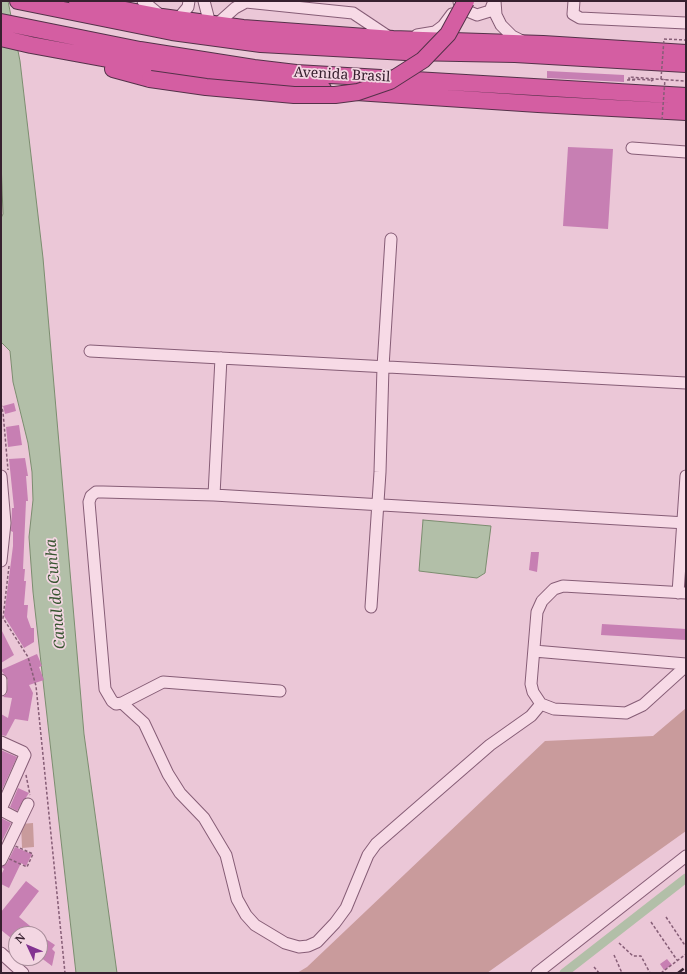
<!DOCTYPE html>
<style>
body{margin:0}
#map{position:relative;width:687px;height:974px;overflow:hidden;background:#ebc7d7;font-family:"Noto Serif",serif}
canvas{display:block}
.frame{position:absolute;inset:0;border:2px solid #37202f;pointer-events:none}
.north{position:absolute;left:8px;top:926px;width:40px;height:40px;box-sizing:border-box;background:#f3d6e2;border:1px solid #a88d9a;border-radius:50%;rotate:314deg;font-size:11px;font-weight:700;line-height:16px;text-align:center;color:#37202f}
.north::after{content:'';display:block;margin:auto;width:14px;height:18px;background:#833291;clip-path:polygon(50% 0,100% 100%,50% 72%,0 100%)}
</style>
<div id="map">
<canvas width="687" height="974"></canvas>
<div class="frame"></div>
<div class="north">N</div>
</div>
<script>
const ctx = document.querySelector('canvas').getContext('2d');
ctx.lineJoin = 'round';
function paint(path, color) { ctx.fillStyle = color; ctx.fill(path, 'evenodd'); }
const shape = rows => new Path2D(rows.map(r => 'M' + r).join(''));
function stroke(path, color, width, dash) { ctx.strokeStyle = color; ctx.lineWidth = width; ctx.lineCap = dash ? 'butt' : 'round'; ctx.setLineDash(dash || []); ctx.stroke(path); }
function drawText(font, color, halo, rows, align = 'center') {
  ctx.font = font + ' "Noto Serif",serif'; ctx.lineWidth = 3.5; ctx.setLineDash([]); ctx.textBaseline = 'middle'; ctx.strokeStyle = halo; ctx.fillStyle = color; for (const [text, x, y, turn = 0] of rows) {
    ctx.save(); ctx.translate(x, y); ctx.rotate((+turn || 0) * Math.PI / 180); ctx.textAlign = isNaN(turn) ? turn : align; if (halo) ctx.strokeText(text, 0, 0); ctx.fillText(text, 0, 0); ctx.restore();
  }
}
paint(shape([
 [686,708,686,831,487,973,297,973,307,967,545,741,653,736],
 [33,823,34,847,22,848,21,824]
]), '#c99b9c');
const water = shape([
 [1,1,8,1,20,61,43,258,84,734,117,973,76,973,33,592,29,537,33,500,32,472,28,443,13,382,10,351,1,342,1,218,3,214,1,161,1,1],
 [423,520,491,526,485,573,477,578,419,571,423,520]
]);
paint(water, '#b2bfa8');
stroke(water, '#7b8d6f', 1);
stroke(shape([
 [564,973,686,878]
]), '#b2bfa8', 9);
paint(shape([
 [547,71,624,75,624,82,547,78],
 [568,147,613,149,608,229,563,226],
 [14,403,16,411,5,414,3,406],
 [19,425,22,445,8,447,6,427],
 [25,458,28,476,26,476,28,501,26,501,23,569,25,569,24,581,26,581,24,605,28,605,27,617,31,628,34,628,34,642,24,648,4,616,13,546,13,532,11,531,12,508,14,508,9,459],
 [531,552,539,552,537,572,529,570],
 [602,624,686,629,686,640,601,635],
 [1,629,14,655,1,663],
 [37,654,42,666,39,667,44,680,29,685,33,693,28,721,15,719,6,736,1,735,1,714,8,718,12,698,3,697,7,693,8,680,1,670],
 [1,750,17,757,1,792],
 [18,788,29,793,17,811,10,807],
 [1,818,11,823,2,841,1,840],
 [15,847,32,854,26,866,21,863,9,888,1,884,1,875,4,869,1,867,7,863],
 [26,881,39,891,19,917,40,934,16,934,16,942,1,930,1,912],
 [46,939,55,945,52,949,55,952,52,966,40,957,40,947],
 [667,959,672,965,664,970,660,964]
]), '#c77fb3');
const minor = shape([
 [143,1,160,15],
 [204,1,210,24],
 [495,1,496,15,501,25,512,36,522,41],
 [574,1,573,14,580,18,686,23],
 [459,2,465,10,477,15,490,11,494,1],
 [178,19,188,7,189,1],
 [216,25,235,8,246,2,353,13,392,39],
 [417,35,435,32,443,26,452,14],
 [632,148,686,152],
 [90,351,686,383],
 [1,476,5,523,1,561],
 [214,495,221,358],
 [678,593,686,476],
 [686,593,563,586,554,589,542,601,537,612,531,684,533,692,541,704,554,709,626,713,643,705,686,666],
 [371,607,380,472,383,367,391,239],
 [534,651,686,664],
 [1,680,1,690],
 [280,691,163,682,122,703,116,704,112,701,105,689,89,502,91,496,96,492,103,492,214,495,686,523],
 [122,703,144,723,168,774,180,793,204,818,226,855,237,899,246,915,255,925,285,943,299,947,308,946,317,942,335,923,346,908,368,855,376,844,490,745,531,716,541,704],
 [1,742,23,752,25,755,1,809],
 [1,810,20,820],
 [1,860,28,804],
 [1,953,23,973],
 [537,973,686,856]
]);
const highway = shape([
 [18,1,172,32,261,44,406,52,515,54,686,64],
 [77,1,162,17,243,28,393,39,543,44,686,53],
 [1,22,140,50,254,68,296,73,686,96],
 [1,38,31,45,151,67,258,83,323,89],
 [113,69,150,79],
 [356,92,538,104,686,112]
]);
stroke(minor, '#865d76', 13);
stroke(highway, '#543149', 18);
stroke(shape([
 [664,39,686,40],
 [627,80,635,80],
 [651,81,653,80,629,79,629,77,684,81],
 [1,404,3,412,8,470],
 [9,566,3,618,28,657,36,686,65,973],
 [26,775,30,795],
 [11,844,33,854,27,867,5,857,11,844],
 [666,917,686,947],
 [651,922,677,960],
 [619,943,633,956,641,956,650,973],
 [614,955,622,973],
 [594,967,599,973],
 [661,973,686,954]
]), '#865d76', 1.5, [3, 2]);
stroke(minor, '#f7dae6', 11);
stroke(highway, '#d45ea2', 16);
stroke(shape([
 [678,973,686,967]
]), '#37202f', 2.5, [7, 7]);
const highwayBridge = shape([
 [150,79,206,87,294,95,335,95,358,92,390,81,423,60,448,34,466,1]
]);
stroke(highwayBridge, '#543149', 18, []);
stroke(shape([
 [661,79,664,39],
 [662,120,665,79]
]), '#865d76', 1.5, [3, 2]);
stroke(highwayBridge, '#d45ea2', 16);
drawText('14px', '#37202f', '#f3d6e2', [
 ["Avenida Brasil",342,75,3]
]);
drawText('italic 15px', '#385631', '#f3d6e2', [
 ["Canal do Cunha",56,594,-95]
]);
</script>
